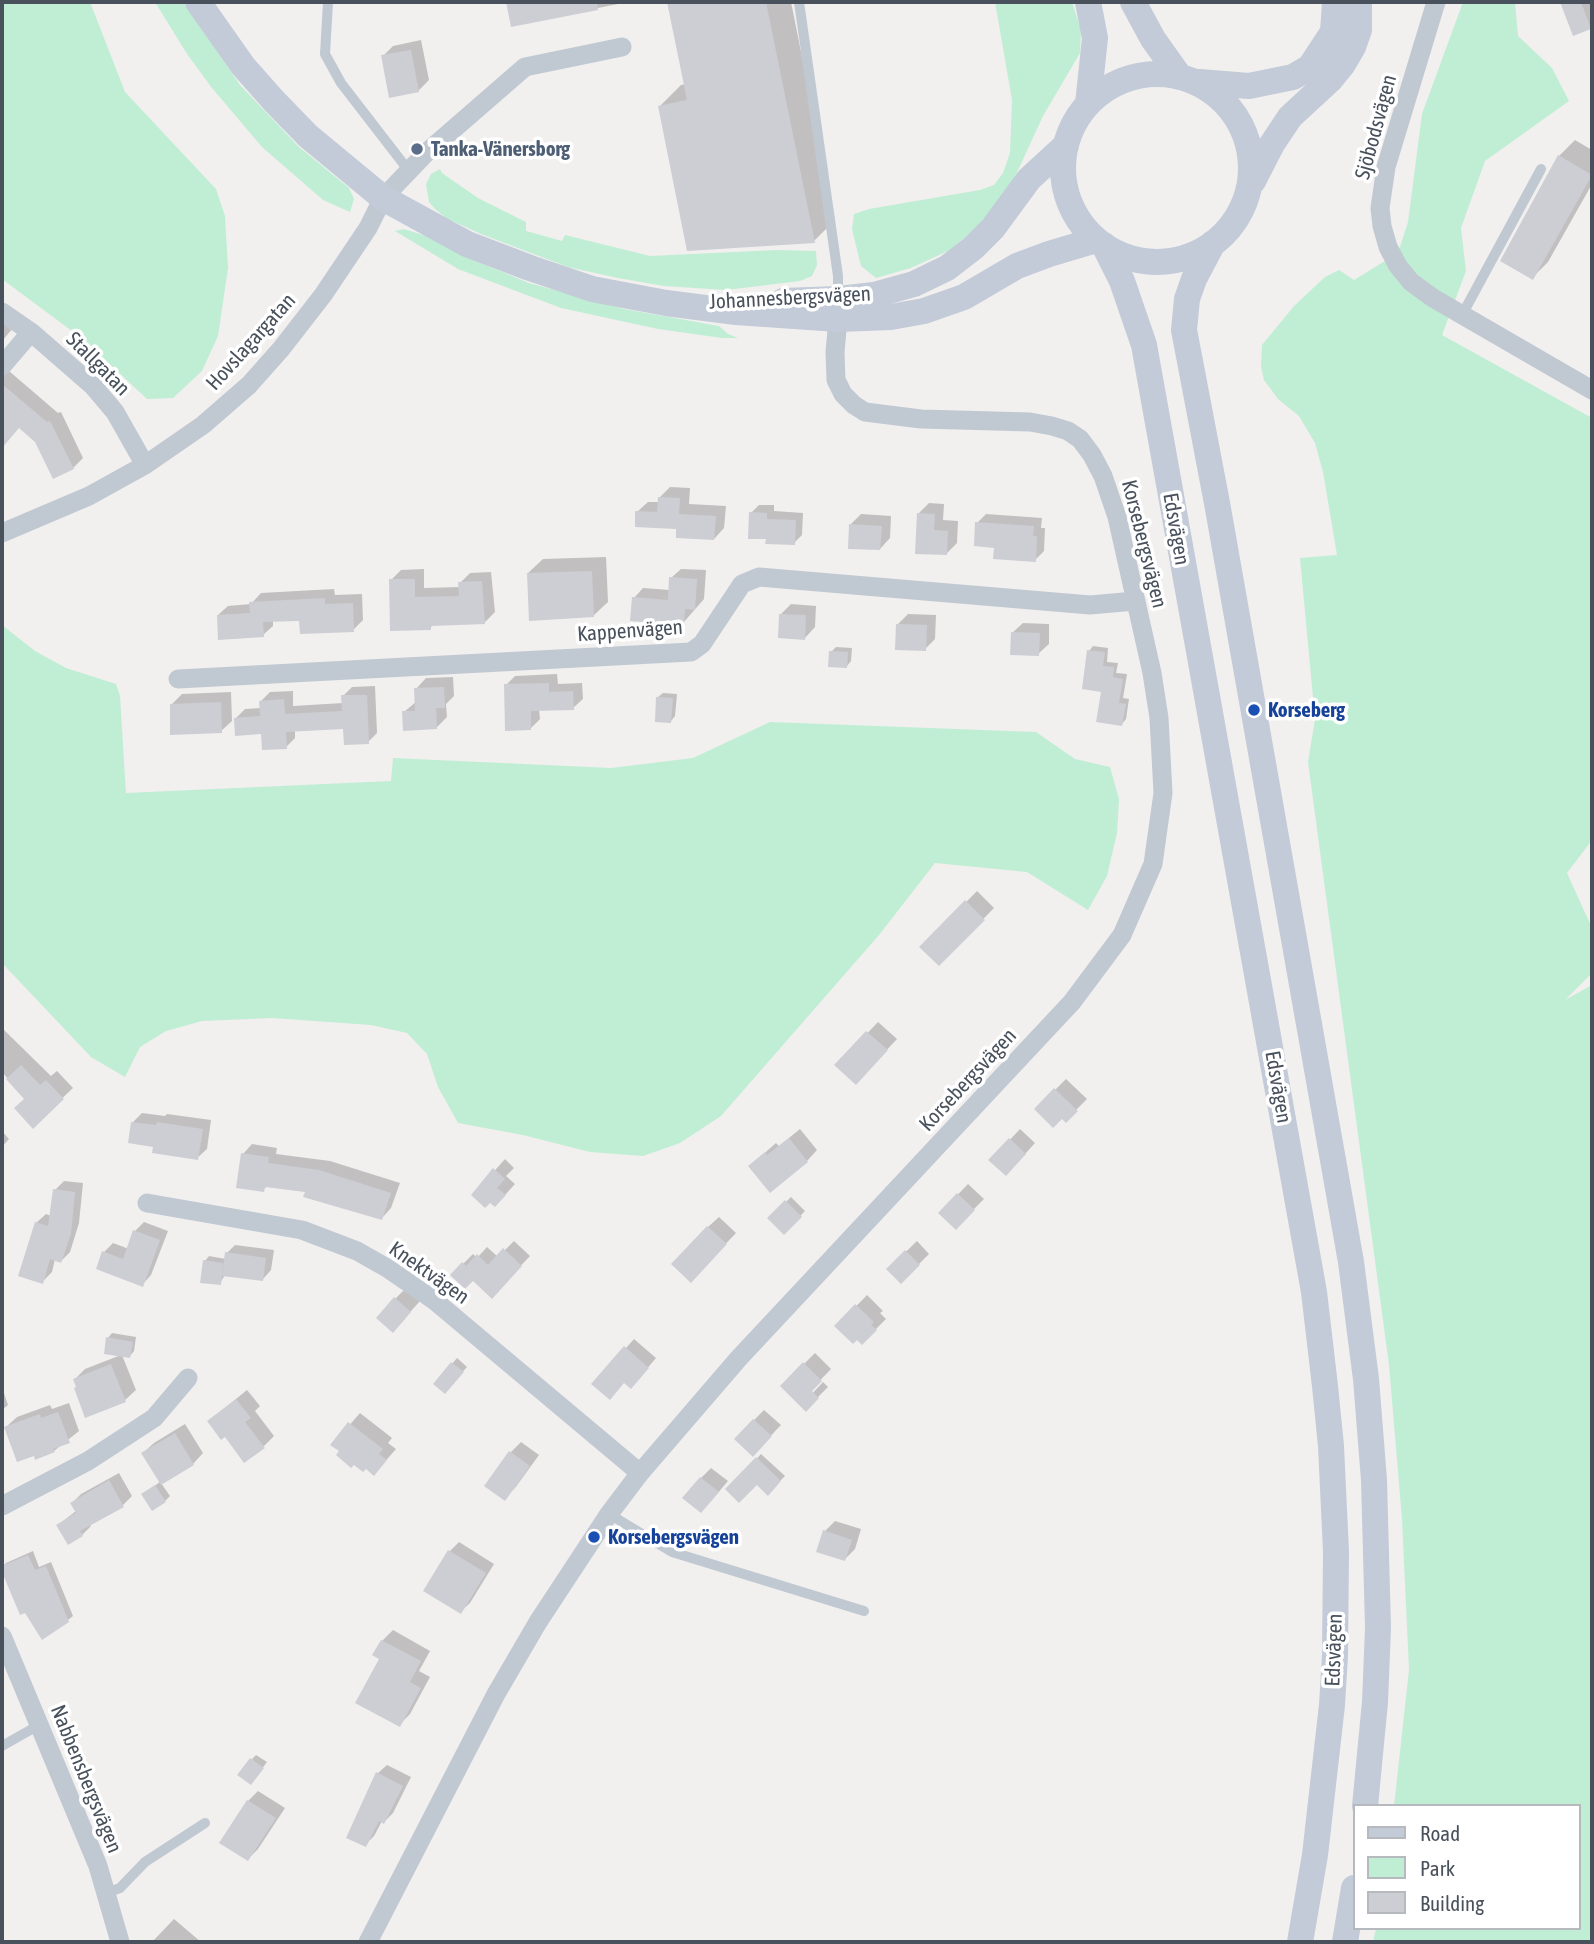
<!DOCTYPE html>
<meta charset="utf-8">
<style>
body{margin:0}
#map{position:relative;width:1594px;height:1944px;overflow:hidden;background:#f2efef;font-family:"Asap Condensed",sans-serif}
canvas{display:block}
.frame{position:absolute;inset:0;border:4px solid #48515c;pointer-events:none}
.legend{position:absolute;left:1353px;top:1804px;width:228px;height:126px;box-sizing:border-box;background:#fff;border:2px solid #b6b9be;margin:0;padding:9px 12px;list-style:none;font-size:21px;color:#48515c}
.legend li{display:flex;align-items:center;gap:14px;height:35px}
.legend b{width:35px;border:2px solid #b6b9be}
</style>
<div id="map">
<canvas width="1594" height="1944"></canvas>
<div class="frame"></div>
<ul class="legend">
<li><b style="height:9px;background:#c2cbd7"></b>Road</li>
<li><b style="height:19px;background:#bfeed4"></b>Park</li>
<li><b style="height:19px;background:#ccced4"></b>Building</li>
</ul>
</div>
<script>
const ctx = document.querySelector('canvas').getContext('2d');
ctx.lineJoin = 'round';
function paint(path, color) { ctx.fillStyle = color; ctx.fill(path, 'evenodd'); }
const shape = rows => new Path2D(rows.map(r => 'M' + r).join(''));
function stroke(path, color, width, dash) { ctx.strokeStyle = color; ctx.lineWidth = width; ctx.lineCap = dash ? 'butt' : 'round'; ctx.setLineDash(dash || []); ctx.stroke(path); }
function drawText(font, color, halo, rows, align = 'center') {
  ctx.font = font + ' "Asap Condensed",sans-serif'; ctx.lineWidth = 7; ctx.setLineDash([]); ctx.textBaseline = 'middle'; ctx.strokeStyle = halo; ctx.fillStyle = color; for (const [text, x, y, turn = 0] of rows) {
    ctx.save(); ctx.translate(x, y); ctx.rotate((+turn || 0) * Math.PI / 180); ctx.textAlign = isNaN(turn) ? turn : align; if (halo) ctx.strokeText(text, 0, 0); ctx.fillText(text, 0, 0); ctx.restore();
  }
}
paint(shape([
 [2,2,90,2,125,92,216,189,225,216,228,268,218,336,202,371,173,398,147,399,84,340,2,279],
 [155,2,183,2,240,85,299,147,349,188,354,199,350,212,323,200,262,147,212,88,187,54],
 [995,2,1072,2,1081,30,1080,53,1043,116,1008,192,976,228,950,250,911,268,876,278,861,266,852,229,854,214,869,209,980,190,994,185,1003,173,1010,153,1012,100],
 [1463,2,1515,2,1518,36,1552,68,1569,101,1485,161,1461,228,1466,271,1442,335,1592,418,1592,840,1567,873,1592,928,1592,973,1565,1000,1592,985,1592,1942,1373,1942,1376,1928,1578,1928,1578,1806,1394,1806,1409,1670,1402,1519,1389,1365,1308,762,1315,719,1300,558,1337,555,1323,472,1315,443,1299,416,1278,399,1264,380,1261,367,1262,345,1294,306,1325,277,1339,270,1354,280,1398,253,1408,222,1422,114],
 [440,169,442,173,478,198,526,222,526,231,562,241,565,235,650,256,777,250,816,251,817,265,812,276,800,281,726,290,664,286,618,278,568,267,481,234,446,218,435,209,429,202,426,184,431,174],
 [404,229,426,236,471,259,529,283,624,309,719,326,728,334,738,338,722,338,658,329,561,308,458,269,395,231],
 [2,625,35,651,66,668,116,684,120,696,126,793,391,781,393,758,611,768,693,758,770,722,1036,732,1075,759,1110,767,1119,799,1117,833,1107,876,1088,910,1027,872,935,863,879,935,721,1116,680,1143,643,1156,590,1152,523,1135,458,1123,438,1087,427,1054,407,1033,371,1025,272,1018,202,1021,166,1031,140,1047,125,1077,91,1057,2,963]
]), '#bfeed4');
paint(shape([
 [508,2,628,2,513,25],
 [669,2,791,2,835,220,814,241,660,106,681,85,686,84],
 [1562,2,1592,2,1592,25,1574,34],
 [421,40,429,80,418,91,383,56,393,46],
 [1575,140,1592,150,1592,184,1548,262,1532,278,1559,156],
 [2,319,13,328,2,341],
 [2,365,58,413,61,412,83,458,73,468,20,426,2,446],
 [670,487,690,488,689,504,726,506,724,528,714,539,637,512,648,502,660,502,660,497],
 [929,503,944,504,943,520,958,521,957,543,946,554,919,513],
 [759,505,774,505,774,511,803,513,802,535,794,543,767,537,751,513],
 [861,514,891,516,890,538,880,549,851,524],
 [986,514,1042,518,1041,528,1045,528,1044,551,1035,560,996,546,977,523],
 [606,557,608,602,593,616,528,573,543,559],
 [424,569,424,588,460,587,460,583,470,573,491,572,495,612,485,622,434,624,430,628,391,580,401,570],
 [681,569,706,570,704,599,683,623,634,598,643,588,670,590,671,578],
 [334,589,335,595,362,594,363,620,353,630,301,619,273,620,273,626,263,635,218,615,228,606,251,604,261,593],
 [791,604,816,606,815,627,805,638,781,614],
 [908,614,936,615,935,639,925,649,898,624],
 [1023,623,1049,624,1049,644,1038,654,1012,633],
 [1093,646,1108,648,1107,662,1118,663,1116,673,1127,674,1123,698,1129,699,1126,719,1122,724,1103,690,1089,651],
 [836,647,852,648,851,661,847,666,831,652],
 [557,674,558,684,582,683,583,699,573,708,539,709,540,719,530,729,506,685,515,676],
 [453,677,454,696,446,704,447,717,436,728,404,712,417,701,416,689,426,678],
 [375,686,377,733,368,742,344,727,295,730,295,738,286,747,236,718,245,709,261,708,261,701,270,692,293,691,293,706,343,703,343,696,352,687],
 [231,692,232,721,221,731,172,704,182,694],
 [663,693,677,694,675,716,671,721,658,697],
 [977,891,994,908,939,964,922,947],
 [878,1022,897,1039,856,1083,837,1065],
 [2,1028,51,1076,57,1071,73,1088,33,1126,26,1099,2,1072],
 [1066,1079,1087,1099,1066,1120,1036,1109],
 [142,1113,165,1116,167,1114,211,1120,207,1149,197,1158,155,1145,133,1122],
 [800,1129,817,1150,807,1161,750,1166,776,1143,779,1146],
 [1020,1129,1035,1143,1016,1164,991,1160],
 [2,1131,9,1139,2,1147],
 [252,1144,277,1148,276,1154,330,1161,400,1183,391,1208,382,1218,307,1191,268,1185,263,1190,243,1154],
 [505,1159,514,1168,506,1176,515,1184,505,1195,473,1195],
 [64,1181,83,1183,79,1223,70,1252,61,1261,55,1259,52,1272,42,1282,36,1223,46,1214,51,1216,55,1190],
 [968,1184,984,1199,956,1227,940,1213],
 [791,1197,805,1211,784,1233,770,1218],
 [719,1217,736,1233,701,1270,708,1227],
 [144,1222,168,1231,151,1275,142,1285,104,1252,113,1243,129,1249,135,1231],
 [514,1241,530,1256,492,1296,473,1278,452,1275,473,1254,477,1258,487,1247,498,1257],
 [917,1241,929,1254,901,1282,888,1269],
 [235,1245,274,1250,271,1270,263,1279,225,1275,220,1283,205,1261,209,1256,226,1259,227,1253],
 [406,1288,420,1301,403,1320,395,1299],
 [867,1295,883,1311,880,1313,886,1319,862,1343,837,1326],
 [112,1333,136,1337,134,1351,130,1356,122,1355,136,1390,125,1400,78,1387,75,1379,85,1369,121,1355,108,1338],
 [634,1339,656,1358,639,1378,594,1384],
 [815,1353,831,1369,805,1396,807,1399,823,1382,828,1387,806,1409,782,1386],
 [457,1358,467,1367,449,1387,435,1384],
 [2,1387,8,1405,2,1410],
 [247,1390,260,1406,255,1411,274,1436,264,1446,225,1435,209,1421],
 [69,1403,79,1431,54,1451,6,1427,17,1417,50,1405,52,1409],
 [764,1410,781,1425,763,1444,754,1420],
 [360,1413,392,1438,388,1443,396,1449,374,1474,333,1444],
 [185,1424,203,1453,193,1464,161,1483,170,1496,165,1501,144,1494,161,1481,143,1453,154,1443],
 [521,1442,539,1455,515,1488,504,1498,487,1485,511,1452],
 [761,1454,785,1476,768,1493,757,1482,728,1489],
 [711,1468,728,1481,711,1501,701,1478],
 [119,1473,132,1496,123,1505,90,1524,91,1526,82,1535,68,1543,58,1525,76,1511,72,1503,81,1494],
 [835,1521,861,1529,855,1549,845,1559,825,1531],
 [459,1542,494,1564,470,1603,460,1612,425,1590,450,1551],
 [33,1551,39,1567,51,1562,73,1616,68,1620,26,1611,21,1613,2,1567,6,1563],
 [393,1630,430,1651,419,1671,430,1677,410,1714,399,1725,381,1658,382,1641],
 [256,1755,267,1762,255,1778,252,1759],
 [387,1765,411,1777,393,1813,384,1822,382,1821,374,1836,365,1845,378,1773],
 [258,1791,285,1808,258,1849,248,1859,248,1801],
 [174,1919,201,1942,152,1942]
]), '#0003');
paint(shape([
 [506,2,597,2,598,10,511,27],
 [667,2,766,2,815,243,687,251,658,106,687,100],
 [1560,2,1581,2,1591,29,1573,36],
 [411,50,419,92,389,98,381,55],
 [1558,155,1592,175,1533,280,1500,261],
 [2,384,47,422,50,421,74,469,53,479,35,442,19,428,2,448],
 [658,497,680,498,679,514,716,516,714,540,676,538,676,529,635,527,635,511,657,512],
 [749,512,767,513,767,519,796,520,795,545,765,544,766,539,748,539],
 [917,513,935,514,934,530,948,531,947,555,915,554],
 [975,522,1034,526,1033,536,1037,536,1036,562,993,559,994,548,974,546],
 [849,524,882,526,880,550,848,549],
 [592,571,594,617,529,621,527,573],
 [669,577,697,579,695,610,685,609,684,625,630,621,632,597,668,600],
 [389,579,415,579,415,597,459,596,458,582,482,581,485,624,431,626,431,630,390,631],
 [325,598,325,604,353,603,354,632,300,634,299,621,263,622,264,637,218,640,217,615,250,613,249,602],
 [779,614,806,615,805,640,778,638],
 [896,624,927,625,926,651,895,650],
 [1011,632,1040,633,1039,656,1010,655],
 [1087,650,1105,652,1103,666,1114,667,1113,677,1123,679,1119,703,1126,704,1122,726,1096,722,1101,692,1082,689],
 [829,651,848,652,847,668,828,667],
 [549,683,549,692,573,691,574,710,531,711,531,730,505,731,504,684],
 [444,687,445,708,436,708,437,729,403,731,402,711,415,711,414,688],
 [341,695,367,695,369,744,344,745,343,729,286,732,287,749,262,750,261,734,235,736,234,718,260,716,259,701,284,699,285,714,342,711],
 [656,697,673,698,671,723,655,722],
 [221,702,222,733,170,735,170,704],
 [965,900,985,920,939,966,919,947],
 [866,1031,888,1050,856,1085,834,1065],
 [21,1065,40,1085,46,1080,64,1099,33,1129,14,1108,24,1099,6,1079],
 [1054,1088,1078,1111,1066,1123,1062,1119,1053,1128,1034,1109],
 [131,1122,156,1125,157,1122,203,1129,198,1160,152,1153,153,1147,128,1143],
 [789,1138,808,1162,770,1193,748,1166,765,1152,767,1155],
 [1009,1138,1026,1154,1006,1176,988,1160],
 [241,1153,269,1157,268,1163,319,1170,391,1193,382,1220,303,1197,305,1192,265,1187,264,1192,236,1188],
 [493,1168,505,1179,497,1188,506,1195,495,1207,490,1203,485,1208,471,1195],
 [53,1189,75,1192,71,1234,61,1263,50,1259,43,1284,18,1276,35,1222,48,1226],
 [957,1193,975,1210,956,1230,938,1213],
 [785,1200,802,1217,784,1235,767,1218],
 [707,1226,727,1244,691,1283,671,1264],
 [133,1230,160,1240,143,1287,96,1269,102,1251,123,1259],
 [503,1248,522,1266,492,1299,473,1281,465,1289,450,1275,462,1262,466,1266,477,1254,488,1265],
 [905,1250,920,1265,901,1284,886,1269],
 [225,1252,266,1258,263,1281,222,1276],
 [203,1260,223,1263,221,1285,200,1283],
 [394,1297,411,1312,393,1333,376,1318],
 [855,1304,874,1322,871,1325,877,1330,862,1345,857,1340,853,1344,834,1326],
 [106,1337,133,1342,130,1358,104,1354],
 [624,1346,649,1368,631,1389,624,1383,610,1400,591,1384],
 [451,1362,464,1372,445,1394,433,1384],
 [803,1362,822,1381,812,1391,819,1398,806,1412,780,1386],
 [111,1364,126,1402,85,1418,74,1388,76,1387,73,1379],
 [236,1399,251,1418,245,1422,265,1448,244,1463,225,1437,221,1440,207,1421],
 [58,1412,70,1443,53,1449,55,1452,35,1460,34,1456,17,1462,4,1427,40,1414,41,1418],
 [753,1419,772,1436,753,1457,734,1439],
 [348,1422,383,1449,379,1454,387,1460,374,1476,366,1469,363,1472,354,1465,351,1468,336,1455,339,1451,330,1445],
 [175,1433,194,1465,161,1485,141,1453],
 [509,1451,530,1466,505,1501,484,1486],
 [756,1457,781,1481,768,1496,757,1485,739,1503,725,1489],
 [700,1477,719,1492,701,1513,682,1498],
 [109,1480,124,1507,80,1531,83,1536,68,1545,56,1525,76,1513,70,1503],
 [155,1485,166,1502,152,1511,141,1494],
 [823,1530,852,1540,845,1561,816,1552],
 [448,1550,486,1573,461,1614,423,1591],
 [28,1555,35,1570,46,1566,69,1622,42,1640,25,1613,20,1615,2,1572,2,1566],
 [381,1640,421,1661,410,1682,421,1688,400,1727,355,1703,379,1659,372,1655],
 [250,1758,264,1768,251,1785,237,1775],
 [376,1772,403,1786,384,1824,379,1821,366,1847,346,1838],
 [247,1800,276,1818,248,1861,219,1843]
]), '#ccced4');
stroke(shape([
 [328,2,325,54,341,83,409,171],
 [799,2,838,276,838,297],
 [1462,315,1541,169],
 [609,1514,672,1552,864,1611],
 [2,1746,39,1725],
 [106,1893,120,1888,145,1862,205,1823]
]), '#c0c9d1', 10);
stroke(shape([
 [1436,2,1386,167,1380,208,1382,226,1388,247,1398,266,1411,282,1433,298,1592,390],
 [2,312,31,332,93,386,115,412,145,465],
 [2,366,31,332],
 [2,533,89,496,145,465,203,425,249,385,281,349,323,295,368,228,383,198,426,153,525,67,622,47],
 [178,679,691,652,702,644,742,584,759,577,1090,605,1135,601],
 [147,1203,302,1230,357,1251,387,1268,435,1301,640,1473],
 [2,1506,88,1461,154,1418,188,1378],
 [2,1636,98,1866,120,1942],
 [368,1942,496,1694,538,1622,609,1514,640,1473,739,1358,1072,1002,1122,935,1153,864,1163,793,1159,718,1152,673,1117,517,1103,476,1092,455,1080,439,1068,431,1052,426,1030,422,921,419,865,412,854,405,843,394,836,380,835,352,838,319]
]), '#c0c9d1', 19);
stroke(shape([
 [198,2,243,66,274,101,308,136,383,198,467,244,530,268,592,289,666,303,736,312,838,319,891,317,924,311,964,297,1017,266,1049,254,1096,240],
 [1133,2,1153,39,1180,77],
 '1063 168a94 94 0 1 1 188 0a94 94 0 1 1-188 0Z',
 [1199,82,1249,86,1293,77,1310,67,1333,32,1335,2],
 [1088,104,1095,38,1088,2],
 [1253,181,1272,144,1290,117,1330,80,1343,64,1353,47,1359,30,1359,2],
 [1213,243,1194,279,1187,299,1184,330,1217,503,1351,1262,1366,1379,1374,1480,1378,1628,1375,1702,1365,1806],
 [1104,245,1122,281,1144,345,1314,1292,1325,1386,1331,1446,1336,1552,1335,1655,1332,1705,1315,1855,1300,1942],
 [783,301,838,299,874,295,914,284,947,268,973,248,993,228,1029,179,1065,146],
 [1345,1942,1354,1888]
]), '#c2cbd7', 26);
for (const [x, y, r, color] of [
 [417,149,7,"#5c6f8a"],
 [1254,710,7,"#1a4fb4"],
 [594,1537,7,"#1a4fb4"]
]) { const dot = new Path2D(); dot.arc(x, y, r, 0, 2 * Math.PI); ctx.fillStyle = color; ctx.fill(dot); stroke(dot, '#fff', 2.5); }
drawText('21px', '#48515c', '#fff', [
 ["Sjöbodsvägen",1376,127,-75],
 ["Johannesbergsvägen",790,298,-3],
 ["Hovslagargatan",251,342,-48],
 ["Stallgatan",98,364,45],
 ["Edsvägen",1176,529,80],
 ["Korsebergsvägen",1144,544,76],
 ["Kappenvägen",630,631,-4],
 ["Korsebergsvägen",968,1080,-47],
 ["Edsvägen",1278,1087,80],
 ["Knektvägen",429,1273,35],
 ["Edsvägen",1334,1650,-88],
 ["Nabbensbergsvägen",86,1779,68]
]);
drawText('bold 21px', '#4e5e75', '#fff', [
 ["Tanka-Vänersborg",431,149]
], 'left');
drawText('bold 21px', '#164399', '#fff', [
 ["Korseberg",1268,710],
 ["Korsebergsvägen",608,1537]
], 'left');
</script>
